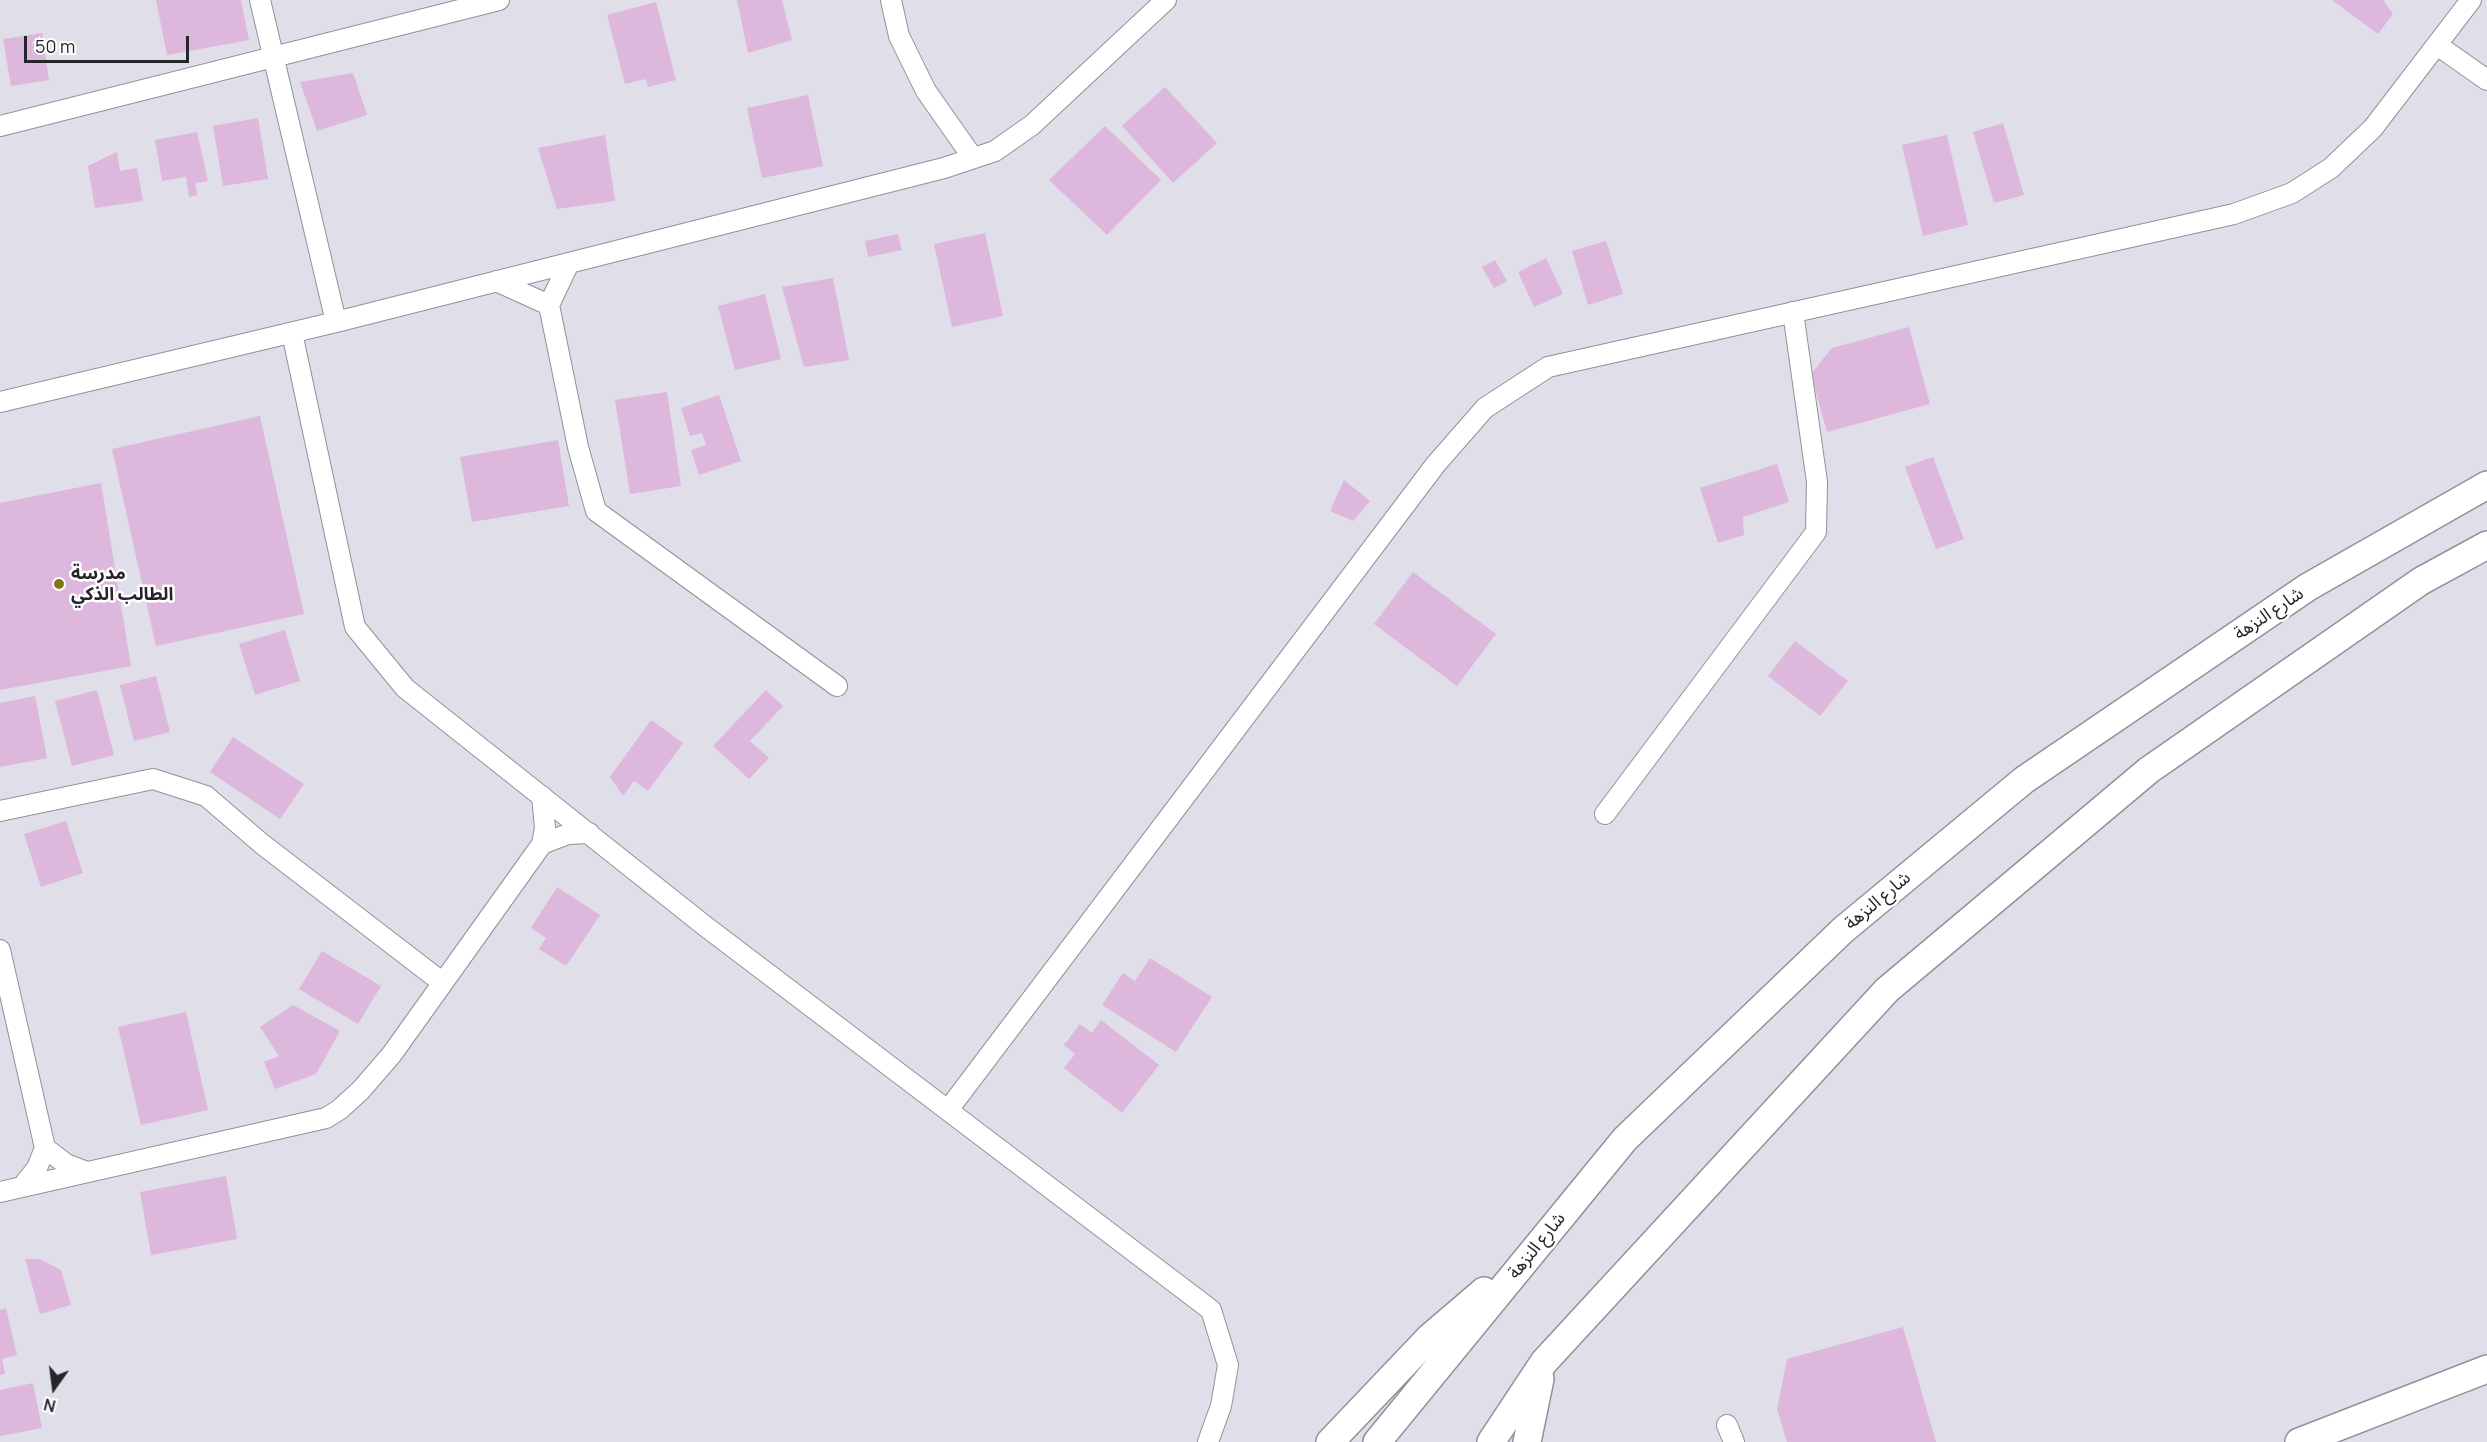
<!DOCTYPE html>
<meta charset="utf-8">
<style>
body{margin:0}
#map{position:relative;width:2487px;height:1442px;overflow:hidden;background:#e0dee9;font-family:Manrope,sans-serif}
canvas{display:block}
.north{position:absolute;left:24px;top:1358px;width:60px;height:60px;-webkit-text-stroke:4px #fff;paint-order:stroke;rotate:194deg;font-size:16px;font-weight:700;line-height:24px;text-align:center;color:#262529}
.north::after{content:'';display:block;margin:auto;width:21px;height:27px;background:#262529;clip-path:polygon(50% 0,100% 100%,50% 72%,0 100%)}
.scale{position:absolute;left:24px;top:36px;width:165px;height:27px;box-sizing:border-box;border:3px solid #262529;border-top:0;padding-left:8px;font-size:18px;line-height:21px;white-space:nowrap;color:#262529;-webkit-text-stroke:4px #fff;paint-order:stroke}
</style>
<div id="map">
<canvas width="2487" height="1442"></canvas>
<div class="north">N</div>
<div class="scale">50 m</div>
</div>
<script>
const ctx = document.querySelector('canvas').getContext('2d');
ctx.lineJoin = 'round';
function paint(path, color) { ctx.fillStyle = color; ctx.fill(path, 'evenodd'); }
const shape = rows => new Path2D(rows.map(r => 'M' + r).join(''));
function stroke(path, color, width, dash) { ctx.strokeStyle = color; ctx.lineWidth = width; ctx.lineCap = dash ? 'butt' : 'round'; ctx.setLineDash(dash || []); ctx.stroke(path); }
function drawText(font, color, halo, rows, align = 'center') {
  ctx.font = font + ' Manrope,"Noto Sans Arabic",sans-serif'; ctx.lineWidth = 5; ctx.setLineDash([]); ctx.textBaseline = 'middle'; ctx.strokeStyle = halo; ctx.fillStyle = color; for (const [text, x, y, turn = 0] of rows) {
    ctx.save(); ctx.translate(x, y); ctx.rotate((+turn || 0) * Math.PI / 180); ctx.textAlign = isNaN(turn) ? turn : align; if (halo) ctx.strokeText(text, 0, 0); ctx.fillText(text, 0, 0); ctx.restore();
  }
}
paint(shape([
 [156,0,241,0,249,40,167,55],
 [737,0,782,0,792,40,748,53],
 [2332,0,2383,0,2393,14,2378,34],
 [656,2,676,80,648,87,646,79,625,84,607,15],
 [42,33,49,80,11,86,3,39],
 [353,73,367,115,317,131,300,82],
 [1165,87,1217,143,1173,183,1122,126],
 [808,95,823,166,762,178,747,108],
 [258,118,268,179,223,186,213,126],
 [2003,123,2024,195,1994,203,1973,132],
 [1105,126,1161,180,1107,235,1049,180],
 [197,132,208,181,195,183,197,195,189,197,186,177,162,181,155,140],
 [605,135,615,201,557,209,538,148],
 [1947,135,1968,225,1923,236,1902,145],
 [117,152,120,171,137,168,143,201,95,208,88,166],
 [985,233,1003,316,952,327,934,244],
 [898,234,902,250,868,257,865,241],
 [1606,241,1623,294,1588,305,1572,251],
 [1546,258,1563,294,1534,307,1518,272],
 [1495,260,1507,281,1494,288,1482,267],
 [833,278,849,360,804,367,782,287],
 [765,294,781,359,735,370,718,306],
 [1909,327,1930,404,1827,432,1811,374,1832,348],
 [667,392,681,486,630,494,615,400],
 [719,395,741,461,699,475,691,450,706,445,702,433,690,436,681,408],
 [260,416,304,614,156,646,112,449],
 [558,440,569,506,472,522,460,457],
 [1933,457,1964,539,1936,549,1905,467],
 [1777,464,1789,502,1743,517,1744,535,1718,543,1700,488],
 [1344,480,1370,501,1353,521,1330,511],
 [101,483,131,666,0,690,0,503],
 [1413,572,1496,634,1457,686,1374,624],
 [285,630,300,681,255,695,239,644],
 [1795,641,1848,681,1820,716,1768,676],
 [156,676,170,732,134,741,120,685],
 [97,690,114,755,72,766,55,701],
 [766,690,783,706,750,741,769,758,749,779,713,746],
 [35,696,47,758,0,767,0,703],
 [651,720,683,743,648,791,634,781,623,796,610,777],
 [233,737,304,784,280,819,210,772],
 [66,821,83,873,41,887,24,834],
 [557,887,600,915,566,966,539,949,546,938,531,928],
 [322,951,381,986,358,1024,299,989],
 [1150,958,1212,997,1176,1052,1102,1005,1123,973,1135,981],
 [293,1005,340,1031,316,1074,275,1089,264,1062,279,1056,260,1027],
 [186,1012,208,1110,141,1125,118,1027],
 [1101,1020,1159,1065,1122,1113,1064,1068,1075,1054,1064,1045,1080,1024,1092,1033],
 [226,1176,237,1239,151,1255,140,1192],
 [25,1259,40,1259,61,1270,71,1305,40,1314],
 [6,1308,17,1355,2,1359,5,1374,0,1375,0,1310],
 [1903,1327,1936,1442,1787,1442,1777,1409,1787,1359],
 [33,1383,42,1428,0,1436,0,1390]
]), '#ddb7dc');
const street = shape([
 [260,0,336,322],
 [891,0,899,36,926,91,973,158],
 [2437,45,2487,80],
 [0,126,499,0],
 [496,281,549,305,578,447,596,511,837,686],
 [549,305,569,263],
 [292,333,355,627,405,688,705,926,1211,1310,1228,1365,1221,1406,1208,1442],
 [0,402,336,322,944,168,995,151,1032,125,1166,0],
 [0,811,153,779,206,796,262,844,443,983],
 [1605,814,1816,532,1817,482,1793,312],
 [542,844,568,834,589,833],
 [0,950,45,1148,37,1168,22,1187],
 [948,1110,1436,464,1485,408,1548,367,2234,214,2292,193,2331,168,2373,128,2471,0],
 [45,1148,66,1164,87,1172],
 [0,1192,326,1118,339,1110,361,1090,392,1054,542,844,545,828,542,796],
 [1727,1425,1734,1442]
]);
const secondary = shape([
 [1330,1442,1429,1338,1484,1291],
 [1377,1442,1625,1139,1843,930,2024,780,2308,587,2487,485],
 [1491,1442,1544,1362,1887,990,2149,770,2421,581,2487,545],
 [1527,1442,1540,1379],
 [2299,1442,2487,1369]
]);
stroke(street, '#92909a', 22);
stroke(secondary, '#92909a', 30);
stroke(street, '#fff', 20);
stroke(secondary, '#fff', 27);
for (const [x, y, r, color] of [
 [59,584,6,"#817519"]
]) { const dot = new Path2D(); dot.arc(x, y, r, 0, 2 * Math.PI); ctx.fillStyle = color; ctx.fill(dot); stroke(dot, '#fff', 2); }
drawText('bold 18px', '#262529', '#fff', [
 ["مدرسة",71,574],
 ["الطالب الذكي",71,595]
], 'left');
drawText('18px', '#262529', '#fff', [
 ["شارع النزهة",2269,614,-34],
 ["شارع النزهة",1878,901,-40],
 ["شارع النزهة",1537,1246,-51]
]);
</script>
